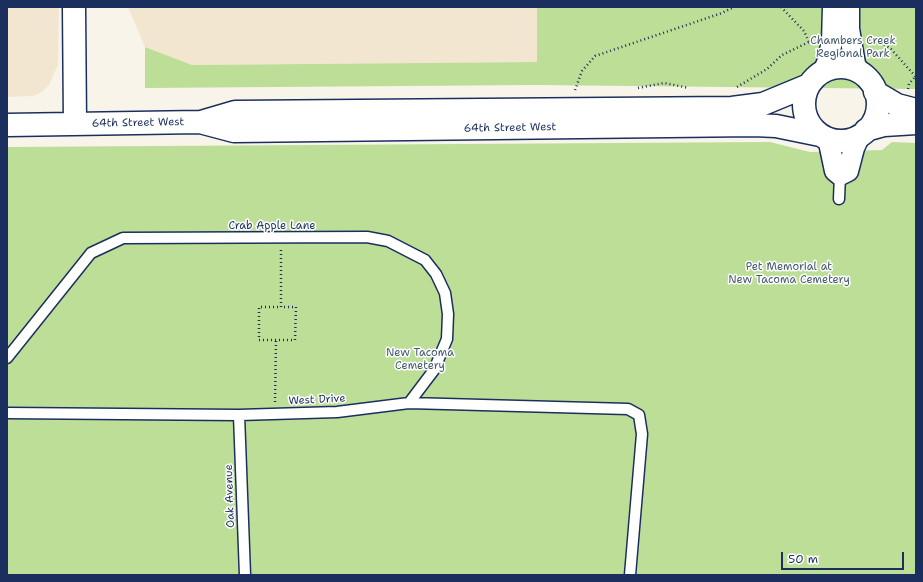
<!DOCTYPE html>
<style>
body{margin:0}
#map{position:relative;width:923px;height:582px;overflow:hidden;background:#f9f4ea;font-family:"Shantell Sans",sans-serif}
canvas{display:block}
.frame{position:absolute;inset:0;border:8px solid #1b2f5e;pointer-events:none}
.scale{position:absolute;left:781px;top:552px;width:123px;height:18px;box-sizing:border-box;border:2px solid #1b2f5e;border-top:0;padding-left:5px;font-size:12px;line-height:14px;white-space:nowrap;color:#1b2f5e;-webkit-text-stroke:3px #fff;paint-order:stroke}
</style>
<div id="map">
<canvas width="923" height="582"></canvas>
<div class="frame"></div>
<div class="scale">50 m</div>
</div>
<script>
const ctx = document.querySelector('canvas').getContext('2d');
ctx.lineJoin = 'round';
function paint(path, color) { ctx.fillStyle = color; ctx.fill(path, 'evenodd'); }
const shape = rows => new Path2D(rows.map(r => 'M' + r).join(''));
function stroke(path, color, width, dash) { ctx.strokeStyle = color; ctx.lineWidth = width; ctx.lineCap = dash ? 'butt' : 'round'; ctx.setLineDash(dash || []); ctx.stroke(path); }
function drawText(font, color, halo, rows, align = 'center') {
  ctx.font = font + ' "Shantell Sans",sans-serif'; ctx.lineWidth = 3; ctx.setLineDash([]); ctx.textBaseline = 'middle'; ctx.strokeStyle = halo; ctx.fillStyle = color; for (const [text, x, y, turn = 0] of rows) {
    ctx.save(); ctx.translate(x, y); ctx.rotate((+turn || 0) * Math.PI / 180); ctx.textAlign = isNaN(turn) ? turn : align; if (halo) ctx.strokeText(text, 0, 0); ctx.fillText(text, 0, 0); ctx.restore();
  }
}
paint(shape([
 [7,7,59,7,58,65,49,85,42,92,33,96,7,97],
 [128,7,537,7,537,62,192,65,145,47]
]), '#f2e6d1');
paint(shape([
 [537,7,916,7,916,89,535,85,145,88,145,47,192,65,537,62],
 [770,142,810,152,882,150,892,142,916,143,916,575,7,575,7,147]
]), '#bdde97');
const service = shape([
 [839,199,840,175],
 [7,358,91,253,123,238,367,237,388,241,425,260,436,274,445,293,448,314,447,339,434,370,409,403],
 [7,413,239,415,337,412,409,403,628,409,639,415,642,434,630,575],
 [239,415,245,575]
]);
const minor = shape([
 [849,7,849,29,855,64,859,72],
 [823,72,827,63,832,42,833,7],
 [828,138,835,171,840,175,848,171,854,148,860,135]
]);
const tertiary = shape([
 [74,7,75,124],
 '804 104a37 37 0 1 1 74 0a37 37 0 1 1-74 0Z',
 [875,92,897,105,916,110],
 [201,122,235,112,732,108,763,104,809,85],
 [7,125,200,122,234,131,754,125,776,126,820,135],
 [866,130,884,125,916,123]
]);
stroke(service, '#1b2f5e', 13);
stroke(minor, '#1b2f5e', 23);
stroke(tertiary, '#1b2f5e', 25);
stroke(shape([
 [781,7,804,31,809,42],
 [869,40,880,42,891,49,916,77],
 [737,87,767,69,782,55,809,42,815,42],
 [638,88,664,83,689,88],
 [908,89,909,84,915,77],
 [575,90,582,71,595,56,722,13,734,7],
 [281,250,281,307,259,307,259,340,295,340,296,307,281,307],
 [275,402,276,340]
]), '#1b2f5e', 2.5, [1, 3]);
stroke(service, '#fff', 10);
stroke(minor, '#fff', 20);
stroke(tertiary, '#fff', 22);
drawText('11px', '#445b6c', '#fff', [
 ["Chambers Creek",853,41],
 ["Regional Park",853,54],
 ["Pet Memorial at",789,267],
 ["New Tacoma Cemetery",789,280],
 ["New Tacoma",420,353],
 ["Cemetery",420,366]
]);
drawText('11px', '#1b2f5e', '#fff', [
 ["64th Street West",138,123,-1],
 ["64th Street West",510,128,-1],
 ["Crab Apple Lane",272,226],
 ["West Drive",317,400,-3],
 ["Oak Avenue",230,496,-92]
]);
</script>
